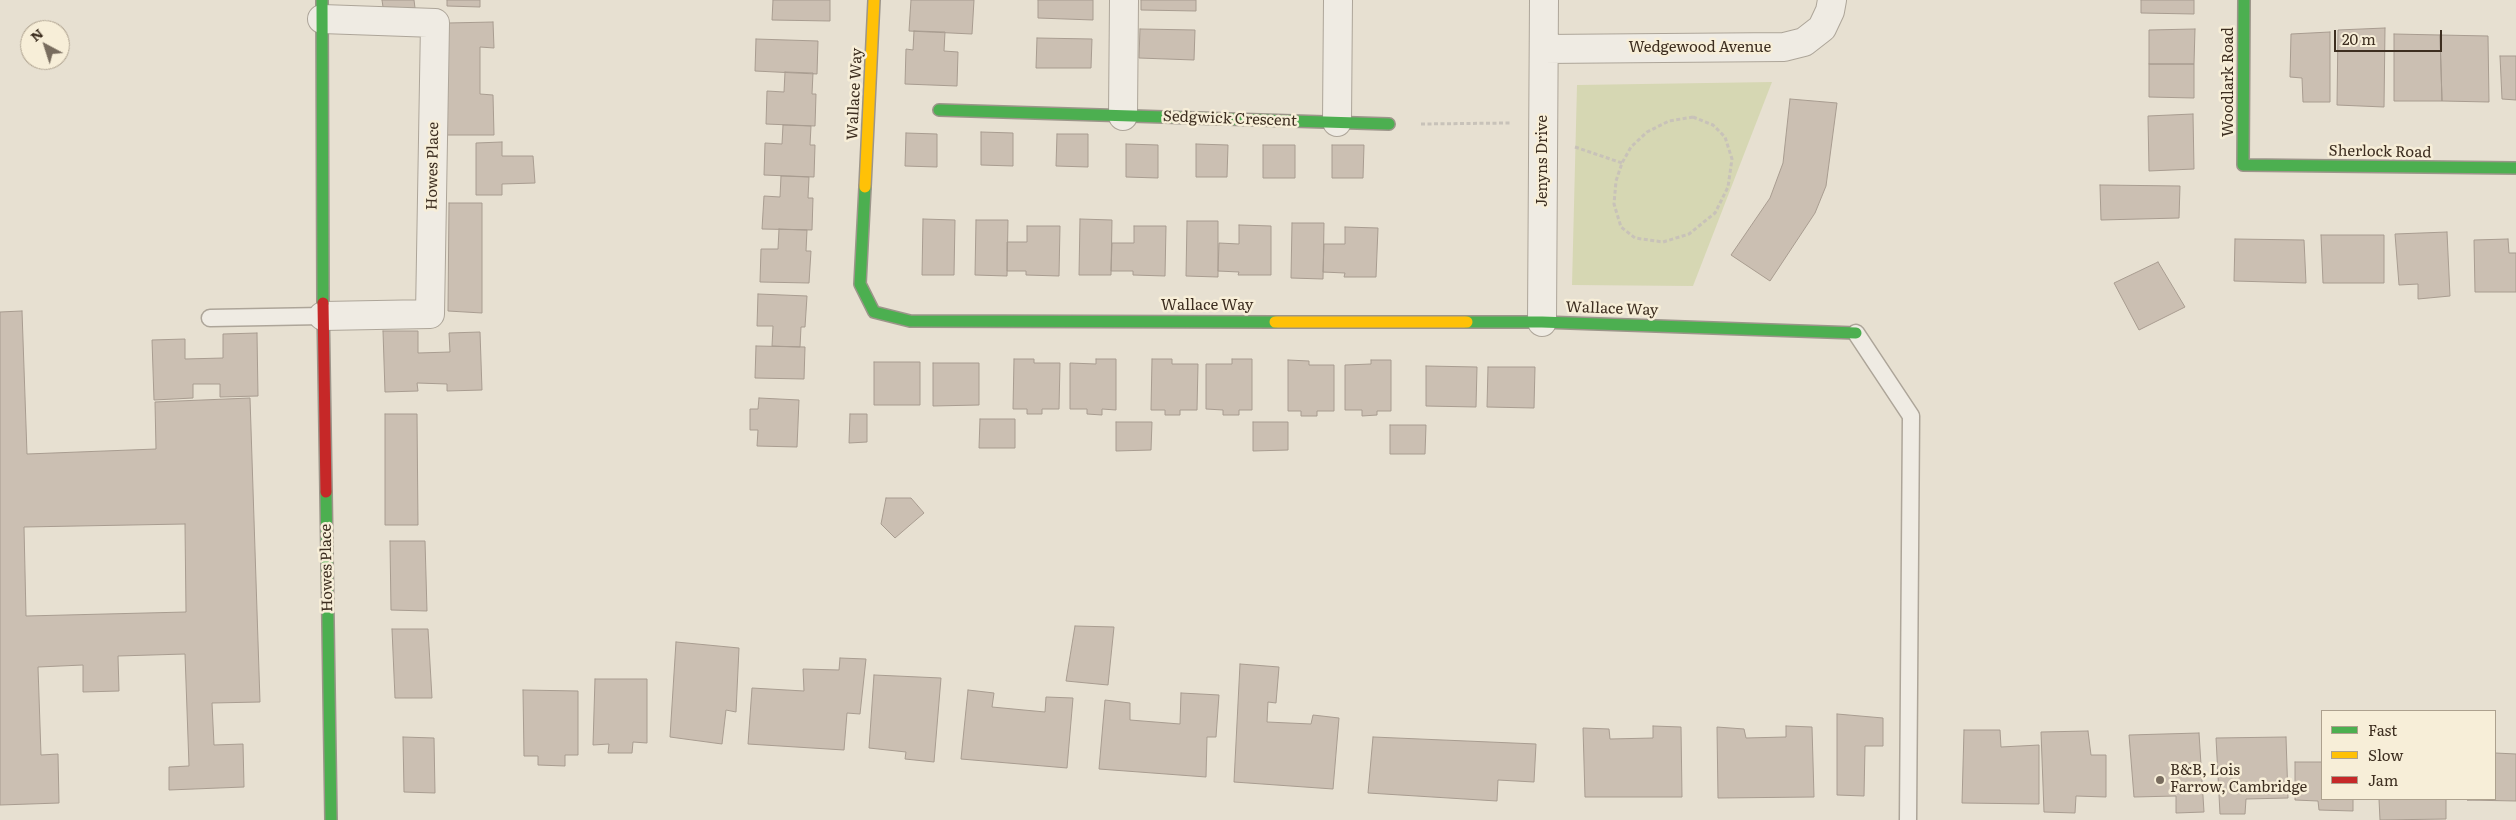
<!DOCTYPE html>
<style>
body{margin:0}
#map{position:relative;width:2516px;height:820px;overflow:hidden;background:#e7e0d1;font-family:Literata,serif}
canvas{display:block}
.legend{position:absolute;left:2321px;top:710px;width:175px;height:90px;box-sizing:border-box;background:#f7eed8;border:1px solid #ada18e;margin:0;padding:6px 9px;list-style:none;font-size:15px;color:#3d2e20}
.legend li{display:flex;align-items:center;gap:10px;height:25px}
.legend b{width:25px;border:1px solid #ada18e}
.north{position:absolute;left:20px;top:20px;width:50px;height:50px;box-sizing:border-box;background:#f7eed8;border:1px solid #ada18e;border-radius:50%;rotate:320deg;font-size:14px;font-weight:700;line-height:20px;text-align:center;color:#3d2e20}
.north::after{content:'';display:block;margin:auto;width:18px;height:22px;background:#786c5e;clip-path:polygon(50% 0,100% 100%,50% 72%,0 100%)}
.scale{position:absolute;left:2334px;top:30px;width:108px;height:22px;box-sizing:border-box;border:2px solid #3d2e20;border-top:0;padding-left:6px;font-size:15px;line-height:18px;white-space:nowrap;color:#3d2e20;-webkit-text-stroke:4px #f7eed8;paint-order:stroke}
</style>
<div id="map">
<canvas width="2516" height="820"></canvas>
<ul class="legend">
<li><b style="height:6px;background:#4caf50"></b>Fast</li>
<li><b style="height:6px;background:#ffc107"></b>Slow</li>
<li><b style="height:6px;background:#c62828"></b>Jam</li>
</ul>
<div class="north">N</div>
<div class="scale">20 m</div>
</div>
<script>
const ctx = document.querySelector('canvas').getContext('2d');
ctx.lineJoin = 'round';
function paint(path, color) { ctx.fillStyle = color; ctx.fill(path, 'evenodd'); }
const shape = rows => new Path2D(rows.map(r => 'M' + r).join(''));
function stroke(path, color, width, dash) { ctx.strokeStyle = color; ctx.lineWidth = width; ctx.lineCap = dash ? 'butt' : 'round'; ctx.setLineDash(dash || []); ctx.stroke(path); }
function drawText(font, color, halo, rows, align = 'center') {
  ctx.font = font + ' Literata,serif'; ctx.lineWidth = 5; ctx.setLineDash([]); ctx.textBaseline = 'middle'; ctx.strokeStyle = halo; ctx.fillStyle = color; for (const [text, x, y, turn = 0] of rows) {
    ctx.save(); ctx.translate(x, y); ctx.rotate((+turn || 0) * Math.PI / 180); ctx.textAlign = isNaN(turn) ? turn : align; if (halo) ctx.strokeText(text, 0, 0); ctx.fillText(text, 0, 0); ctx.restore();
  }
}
paint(shape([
 [1772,82,1693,286,1572,285,1577,85]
]), '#d6d7b3');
const building = shape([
 [382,0,414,0,415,8,383,7,382,0],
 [447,0,480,0,480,7,447,6,447,0],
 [773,0,830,0,830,21,772,20,773,0],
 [911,0,974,0,972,34,909,31,911,0],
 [1038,0,1093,0,1093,20,1038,18,1038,0],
 [1141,0,1196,0,1196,11,1141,10,1141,0],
 [2141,0,2194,0,2194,14,2141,13,2141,0],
 [493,22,494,48,480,47,480,94,493,95,494,135,446,135,448,23,493,22],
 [2385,28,2384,107,2337,105,2338,30,2385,28],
 [1140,29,1195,30,1194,60,1139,58,1140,29],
 [2195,29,2194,64,2149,64,2149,30,2195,29],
 [914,31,945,32,944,51,958,52,957,86,905,84,906,49,913,50,914,31],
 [2330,32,2330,102,2303,102,2302,78,2290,77,2291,34,2330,32],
 [2394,34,2440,35,2442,101,2394,101,2394,34],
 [2440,35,2488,36,2489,102,2442,101,2440,35],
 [1037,38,1092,39,1091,68,1036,68,1037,38],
 [756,39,818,41,817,74,755,71,756,39],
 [2500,56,2516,56,2516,100,2502,99,2500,56],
 [2149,64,2194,64,2194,98,2149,97,2149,64],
 [785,72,813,73,812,94,816,94,815,126,766,124,767,91,784,92,785,72],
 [1790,99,1837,103,1826,186,1815,213,1770,281,1731,255,1770,198,1783,163,1790,99],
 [2193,114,2194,169,2149,171,2148,116,2193,114],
 [783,125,811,126,810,145,815,145,814,177,764,175,765,143,782,144,783,125],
 [981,132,1013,133,1013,166,981,165,981,132],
 [906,133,937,134,937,167,905,166,906,133],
 [1057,134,1088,134,1088,167,1056,166,1057,134],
 [502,142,502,156,533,156,535,183,502,184,502,195,476,195,476,143,502,142],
 [1126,144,1158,145,1158,178,1126,177,1126,144],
 [1196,144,1228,145,1227,177,1196,177,1196,144],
 [1263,145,1295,145,1295,178,1263,178,1263,145],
 [1332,145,1364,145,1363,178,1332,178,1332,145],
 [781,176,809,177,808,198,813,198,812,230,762,229,764,196,780,197,781,176],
 [2100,185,2180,186,2179,218,2101,220,2100,185],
 [449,203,482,203,482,313,448,311,449,203],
 [923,219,955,220,954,275,922,275,923,219],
 [1080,219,1112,220,1111,275,1079,275,1080,219],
 [976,220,1008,220,1007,276,975,275,976,220],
 [1187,221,1218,221,1218,277,1186,276,1187,221],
 [1292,223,1324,223,1323,279,1291,278,1292,223],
 [1239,225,1271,226,1271,275,1238,275,1239,272,1218,271,1219,243,1239,244,1239,225],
 [1027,226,1060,226,1059,276,1026,275,1026,271,1007,271,1007,242,1027,242,1027,226],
 [1134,226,1166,226,1165,276,1133,275,1133,271,1111,271,1112,243,1134,243,1134,226],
 [1345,227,1378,228,1376,277,1344,277,1345,273,1323,272,1324,244,1345,244,1345,227],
 [779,229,807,230,806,251,811,251,809,283,760,282,761,249,778,249,779,229],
 [2447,232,2450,296,2418,299,2418,284,2399,285,2395,234,2447,232],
 [2321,235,2384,235,2384,283,2323,283,2321,235],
 [2235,239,2304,240,2306,283,2234,281,2235,239],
 [2508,239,2509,253,2516,253,2516,292,2475,292,2474,240,2508,239],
 [2158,262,2185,307,2139,330,2114,283,2158,262],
 [758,294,807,296,805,327,801,327,800,347,772,346,773,326,757,326,758,294],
 [22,311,27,454,156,449,155,402,250,398,260,702,212,703,214,745,243,744,244,787,169,790,169,767,189,766,185,654,118,656,119,691,83,692,83,665,38,667,41,755,58,754,59,803,0,805,0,312,22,311],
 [185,524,186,612,26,616,24,527,185,524],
 [383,331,418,331,418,353,450,352,449,333,480,332,482,390,447,391,447,384,417,383,418,391,385,392,383,331],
 [257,333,258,396,220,397,220,384,193,384,193,398,154,400,152,340,185,339,185,359,223,358,223,334,257,333],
 [756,346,805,347,804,379,755,378,756,346],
 [1014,359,1034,359,1034,363,1060,363,1059,409,1042,409,1042,414,1027,414,1027,409,1013,409,1014,359],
 [1096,359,1116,359,1116,410,1102,409,1102,415,1087,414,1087,409,1070,409,1070,363,1096,364,1096,359],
 [1152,359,1172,359,1172,364,1198,364,1197,410,1180,410,1180,415,1165,415,1165,410,1151,410,1152,359],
 [1232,359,1252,359,1252,410,1239,410,1239,415,1223,415,1223,410,1206,409,1206,364,1232,364,1232,359],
 [1288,360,1309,361,1309,365,1334,365,1334,411,1317,411,1317,416,1301,416,1301,411,1288,411,1288,360],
 [1371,360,1391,360,1391,411,1377,411,1377,415,1362,416,1362,410,1345,410,1345,365,1371,364,1371,360],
 [874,362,920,362,920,405,874,405,874,362],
 [933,363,979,363,979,405,933,406,933,363],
 [1426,366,1477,367,1476,407,1426,406,1426,366],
 [1488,367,1535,367,1534,408,1487,407,1488,367],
 [759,398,799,400,797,447,757,446,758,430,750,430,750,409,758,409,759,398],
 [385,414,417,414,418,525,385,525,385,414],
 [850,414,867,414,867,442,849,443,850,414],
 [980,419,1015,419,1015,448,979,448,980,419],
 [1116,422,1152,422,1151,450,1116,451,1116,422],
 [1253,422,1288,422,1288,450,1253,451,1253,422],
 [1390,425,1426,425,1425,454,1390,454,1390,425],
 [886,498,911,498,924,513,895,538,881,524,886,498],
 [390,541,425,541,427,611,391,610,390,541],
 [1075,626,1114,627,1108,685,1066,681,1075,626],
 [392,629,428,629,432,698,395,698,392,629],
 [676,642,739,648,736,712,726,710,722,744,670,737,676,642],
 [840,658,866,659,860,714,847,713,844,750,748,744,752,688,804,691,803,669,839,670,840,658],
 [1240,664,1279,667,1276,703,1268,702,1267,722,1311,724,1313,715,1339,718,1333,789,1234,782,1240,664],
 [874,675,941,678,934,762,905,759,906,752,869,748,874,675],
 [595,679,647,679,647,743,633,742,632,753,608,753,609,744,593,745,595,679],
 [523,690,578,691,578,755,565,755,565,766,538,765,538,756,524,756,523,690],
 [968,690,994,693,992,707,1045,712,1046,697,1073,698,1067,768,961,759,968,690],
 [1181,693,1219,695,1216,737,1207,737,1206,777,1099,769,1105,700,1130,703,1130,720,1180,724,1181,693],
 [1837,714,1883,718,1883,746,1865,746,1864,796,1837,795,1837,714],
 [1653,726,1681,727,1682,797,1585,797,1583,728,1609,729,1610,739,1653,738,1653,726],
 [1786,726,1812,727,1814,797,1718,798,1717,727,1744,729,1746,738,1786,737,1786,726],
 [1964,730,2000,730,2001,747,2039,745,2039,804,1962,803,1964,730],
 [2088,731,2091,755,2106,755,2106,797,2076,796,2075,813,2044,812,2041,732,2088,731],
 [2199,733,2204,812,2176,813,2176,796,2134,797,2129,735,2199,733],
 [403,737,434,738,435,793,404,792,403,737],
 [1373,737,1536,744,1534,782,1498,780,1497,801,1368,793,1373,737],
 [2286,737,2288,798,2246,799,2245,814,2220,814,2216,738,2286,737],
 [2495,753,2516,754,2516,801,2467,800,2495,799,2495,753],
 [2295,762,2322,762,2322,799,2353,799,2353,811,2319,810,2318,801,2295,800,2295,762],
 [2379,799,2446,799,2446,819,2380,820,2379,799]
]);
paint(building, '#cbbfb2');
stroke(building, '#a89c90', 1);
const lane = shape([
 [210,318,323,316],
 [1856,333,1911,416,1908,820]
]);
const street = shape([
 [322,19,435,23,430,314,323,316],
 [1544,49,1784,47,1804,42,1822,28,1830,11,1832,0],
 [1123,116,1124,0],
 [1337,122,1338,0],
 [1542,322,1544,0]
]);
const fast = shape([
 [322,0,323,303],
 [2244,0,2243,165,2516,168],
 [939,110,1389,124],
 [865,187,860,284,874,312,910,321,1275,322],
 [1467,322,1542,322,1856,333],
 [326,492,331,820]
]);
const slow = shape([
 [865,187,874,0],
 [1275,322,1467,322]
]);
const jam = shape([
 [323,303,326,492]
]);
stroke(lane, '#ada599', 19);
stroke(street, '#ada599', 30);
stroke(fast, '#9c958a', 14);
stroke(slow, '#9c958a', 14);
stroke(jam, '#9c958a', 14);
stroke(shape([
 [1693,117,1713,125,1725,137,1732,159,1728,187,1715,213,1689,234,1663,242,1635,238,1621,227,1614,204,1616,181,1622,163,1631,147,1647,132,1669,121,1693,117],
 [1421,124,1510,123],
 [1575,147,1622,163]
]), '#c8c2b9', 3, [4, 2.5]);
stroke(lane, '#efebe3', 16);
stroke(street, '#efebe3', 28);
stroke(fast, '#4caf50', 11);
stroke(slow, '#ffc107', 11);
stroke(jam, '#c62828', 11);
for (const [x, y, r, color] of [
 [2160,780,5,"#786c5e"]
]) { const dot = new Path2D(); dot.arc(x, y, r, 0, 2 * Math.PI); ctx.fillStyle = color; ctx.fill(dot); stroke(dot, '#f7eed8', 2); }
drawText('15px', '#3d2e20', '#f7eed8', [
 ["Wedgewood Avenue",1700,48],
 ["Woodlark Road",2229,82,-90],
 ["Wallace Way",855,94,-87],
 ["Sedgwick Crescent",1230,119,2],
 ["Sherlock Road",2380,152,1],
 ["Jenyns Drive",1543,161,-90],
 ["Howes Place",433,166,-89],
 ["Wallace Way",1207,306],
 ["Wallace Way",1612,309,2],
 ["Howes Place",327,568,-91]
]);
drawText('15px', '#3d2e20', '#f7eed8', [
 ["B&B, Lois",2170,771],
 ["Farrow, Cambridge",2170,788]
], 'left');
</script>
